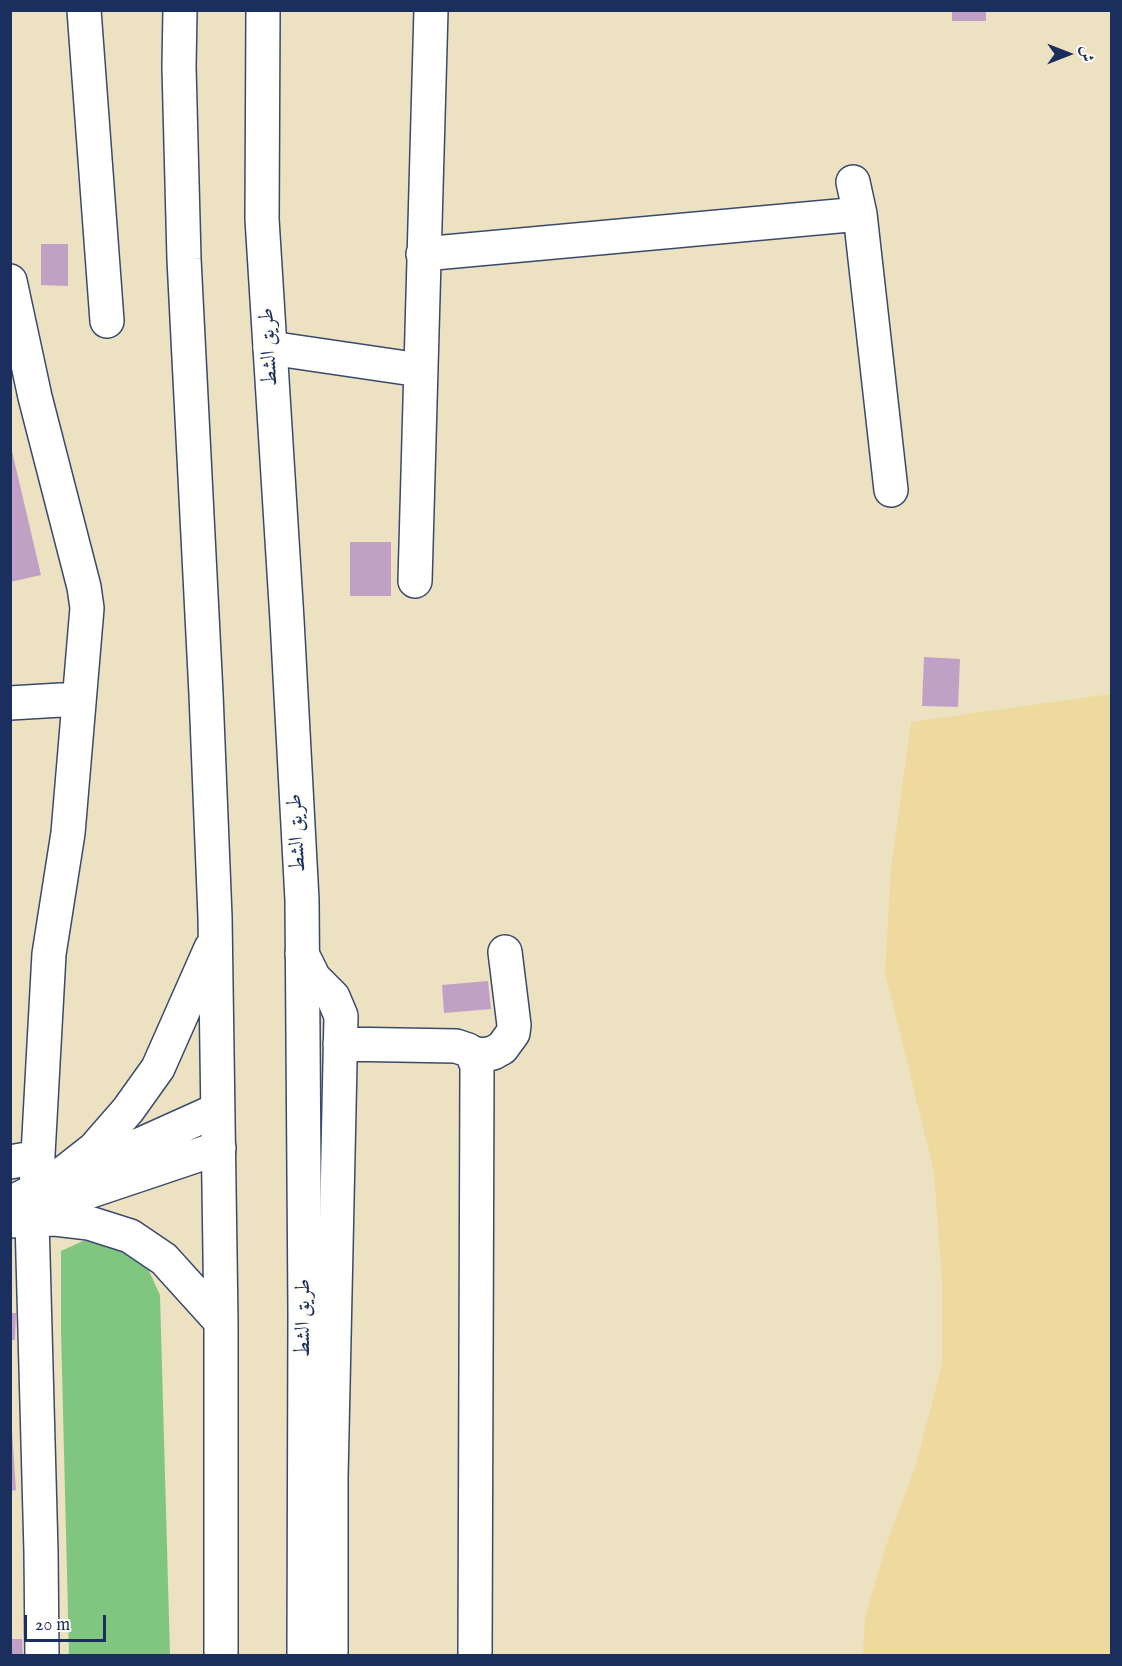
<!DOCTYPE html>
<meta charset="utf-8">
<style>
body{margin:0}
#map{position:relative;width:1122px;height:1666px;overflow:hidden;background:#ece1c1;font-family:"IM FELL English",Amiri,serif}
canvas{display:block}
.frame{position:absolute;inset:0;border:12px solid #1b2f5e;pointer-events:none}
.north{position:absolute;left:1038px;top:24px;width:60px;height:60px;-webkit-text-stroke:4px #fdfcf7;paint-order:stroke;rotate:90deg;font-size:16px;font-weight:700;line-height:24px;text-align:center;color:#1b2f5e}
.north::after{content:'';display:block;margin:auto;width:21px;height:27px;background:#1b2f5e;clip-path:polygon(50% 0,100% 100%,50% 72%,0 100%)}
.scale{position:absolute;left:24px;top:1615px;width:82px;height:27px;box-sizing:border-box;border:3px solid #1b2f5e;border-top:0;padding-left:8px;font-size:18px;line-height:21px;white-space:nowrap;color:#1b2f5e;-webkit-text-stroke:4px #fdfcf7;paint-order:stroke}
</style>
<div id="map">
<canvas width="1122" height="1666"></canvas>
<div class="frame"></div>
<div class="north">ش</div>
<div class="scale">20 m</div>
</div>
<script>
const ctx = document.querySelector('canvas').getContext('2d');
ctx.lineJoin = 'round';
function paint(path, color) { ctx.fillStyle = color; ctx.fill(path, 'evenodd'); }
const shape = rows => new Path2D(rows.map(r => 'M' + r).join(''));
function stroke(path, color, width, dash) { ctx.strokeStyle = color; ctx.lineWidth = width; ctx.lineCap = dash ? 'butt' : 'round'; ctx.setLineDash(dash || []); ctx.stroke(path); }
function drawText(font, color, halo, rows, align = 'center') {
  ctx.font = font + ' "IM FELL English",Amiri,serif'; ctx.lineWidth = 6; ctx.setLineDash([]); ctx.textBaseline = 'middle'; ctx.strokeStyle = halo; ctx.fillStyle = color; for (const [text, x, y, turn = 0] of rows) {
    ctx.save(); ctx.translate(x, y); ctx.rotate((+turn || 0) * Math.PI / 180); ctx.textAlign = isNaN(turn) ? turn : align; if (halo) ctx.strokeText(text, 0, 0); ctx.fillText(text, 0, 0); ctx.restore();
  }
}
paint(shape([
 [83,1241,102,1241,144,1260,160,1295,170,1655,69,1655,61,1330,61,1251]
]), '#80c680');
paint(shape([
 [1111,694,1111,1655,863,1655,865,1617,887,1543,916,1465,942,1364,942,1282,934,1171,885,973,891,870,911,722]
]), '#eeda9e');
paint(shape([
 [952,10,986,10,986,21,952,21],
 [41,244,68,244,68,286,41,285],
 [11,447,41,575,10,582,10,448],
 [350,542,391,542,391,596,350,596],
 [924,657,960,659,958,707,922,706],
 [488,981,491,1009,444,1013,442,985],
 [10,1313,16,1313,15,1340,10,1340],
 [10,1431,12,1431,16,1490,10,1491],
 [10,1639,22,1639,23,1656,10,1656]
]), '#c0a1c5');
const minor = shape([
 [84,10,107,321],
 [853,182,860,214,891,490],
 [423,254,860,214],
 [10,281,35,397,84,587,87,608,68,833,49,954,36,1191],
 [270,348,420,370],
 [415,581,431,10],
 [10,703,78,699],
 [302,954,314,978,333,997,341,1016,331,1477,331,1656],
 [340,1044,456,1046,468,1050,472,1053,477,1066,475,1656],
 [472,1053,482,1055,493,1053,502,1048,513,1033,514,1025,505,952],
 [10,1162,38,1157],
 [66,1183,108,1159,217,1110],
 [15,1208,50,1198,73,1197,219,1148],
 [32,1220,41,1552,42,1656]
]);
const highway = shape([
 [180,10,179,67,184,259,206,694,215,917,221,1322,221,1656],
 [263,10,262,219,287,620,302,900,305,1313,304,1656],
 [10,1203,52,1182,94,1149,128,1110,158,1068,211,948],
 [10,1221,55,1219,89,1223,130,1236,164,1259,221,1322]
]);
stroke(minor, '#3a4a6d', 36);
stroke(highway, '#3a4a6d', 36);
stroke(minor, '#fff', 33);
stroke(highway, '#fff', 33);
drawText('21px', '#1b2f5e', '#fdfcf7', [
 ["طريق الشط",270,347,-93],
 ["طريق الشط",298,833,-93],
 ["طريق الشط",305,1318,-90]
]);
</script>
